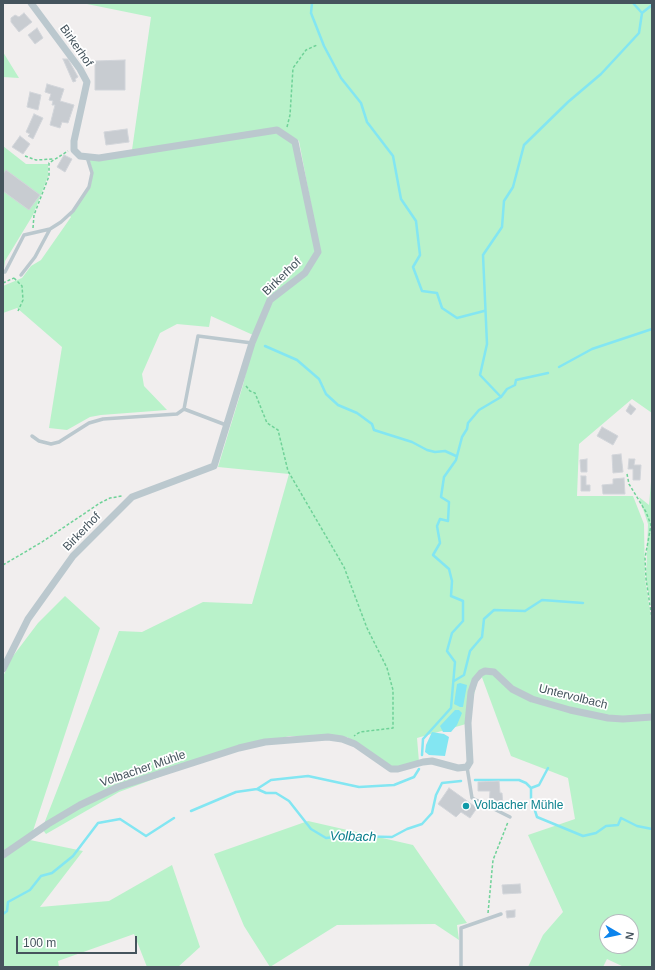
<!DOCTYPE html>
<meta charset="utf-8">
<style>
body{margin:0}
#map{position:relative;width:655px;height:970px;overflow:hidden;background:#f1eeee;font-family:Arial,sans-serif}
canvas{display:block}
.frame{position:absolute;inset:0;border:4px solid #45545d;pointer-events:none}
.north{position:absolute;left:599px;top:914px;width:40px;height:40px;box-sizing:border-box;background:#fff;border:1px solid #b5bbbe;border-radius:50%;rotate:99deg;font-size:11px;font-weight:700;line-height:16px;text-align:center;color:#45545d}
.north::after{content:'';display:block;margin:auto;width:14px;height:18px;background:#0c84ed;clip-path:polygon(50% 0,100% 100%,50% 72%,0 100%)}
.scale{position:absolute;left:16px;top:936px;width:121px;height:18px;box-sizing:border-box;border:2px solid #45545d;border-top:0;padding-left:5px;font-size:12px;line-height:14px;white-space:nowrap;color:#45545d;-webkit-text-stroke:3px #fff;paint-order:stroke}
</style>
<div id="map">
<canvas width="655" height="970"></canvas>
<div class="frame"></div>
<div class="north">N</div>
<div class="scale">100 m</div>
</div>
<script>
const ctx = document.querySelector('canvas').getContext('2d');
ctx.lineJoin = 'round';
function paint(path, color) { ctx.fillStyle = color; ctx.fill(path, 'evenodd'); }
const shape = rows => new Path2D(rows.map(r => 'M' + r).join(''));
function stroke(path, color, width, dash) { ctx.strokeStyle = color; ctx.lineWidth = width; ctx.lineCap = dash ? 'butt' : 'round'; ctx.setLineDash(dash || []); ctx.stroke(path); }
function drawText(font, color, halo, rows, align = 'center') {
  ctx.font = font + ' Arial,sans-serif'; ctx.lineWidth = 3.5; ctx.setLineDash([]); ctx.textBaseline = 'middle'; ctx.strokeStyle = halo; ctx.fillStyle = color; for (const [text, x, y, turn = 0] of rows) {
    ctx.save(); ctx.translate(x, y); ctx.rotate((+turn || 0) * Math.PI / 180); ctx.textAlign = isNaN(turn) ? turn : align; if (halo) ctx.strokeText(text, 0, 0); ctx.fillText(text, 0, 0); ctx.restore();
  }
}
paint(shape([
 [82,3,652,3,652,413,632,399,579,444,577,496,633,496,644,524,645,579,652,624,652,967,624,967,607,959,603,967,528,967,543,935,563,912,528,835,575,819,568,778,511,756,480,672,466,724,417,738,419,762,393,767,347,737,290,736,240,747,119,792,46,834,42,829,119,631,142,632,203,602,252,604,289,474,218,467,243,385,253,343,272,301,306,275,320,252,299,141,279,128,132,150,151,17],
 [607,922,631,922,631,946,607,946],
 [3,52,19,78,3,77],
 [276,133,294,144,316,251,303,272,268,299,253,335,211,316,209,327,177,324,160,333,142,374,144,386,167,410,101,415,90,417,67,430,49,428,62,347,17,308,3,313,3,286,22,278,31,266,41,260,71,217,69,215,90,188,93,173,89,159],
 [3,146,26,164,48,164,48,176,33,215,5,261,3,276],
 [652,470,652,612,646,579,648,524,639,497,649,505],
 [65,596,100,628,30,840,83,851,40,907,109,901,172,865,200,947,178,967,147,967,134,934,58,961,59,967,3,967,3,677,10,660,38,623],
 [308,821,413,845,467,923,457,925,459,940,435,924,337,925,270,967,244,926,214,854]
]), '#b9f2ca');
paint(shape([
 [460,683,467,685,463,707,460,707,454,704,457,684],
 [455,710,459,710,462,713,457,725,451,732,443,732,440,726],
 [432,732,444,734,449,737,445,756,429,755,425,752,426,745]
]), '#83e6f2');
stroke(shape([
 [312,3,311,13,324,46,341,78,361,103,367,122,393,156,401,199,416,221,420,255,413,267,422,291,437,293,442,308,457,318,484,311],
 [633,3,642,13],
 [265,346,297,360,319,379,326,394,338,405,357,413,372,424,374,430,412,442,427,450,435,452,445,451,456,456],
 [559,367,592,349,652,329],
 [501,397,507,389,515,385,516,380,548,373],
 [454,681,464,675,470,651,482,637,484,619,494,610,525,611,542,600,583,603],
 [422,755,423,739,451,708,455,662,447,651,452,633,463,621,463,601,451,596,452,581,449,569,433,555,440,543,437,526,440,519,448,521,449,502,441,497,444,477,456,460,462,437,467,429,468,423,479,410,501,397,480,375,487,344,483,255,502,227,504,201,513,187,524,145,568,102,601,74,639,33,642,13,652,5],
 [475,780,519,780,526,783,531,788,531,798,537,817,583,836,596,833,606,826,618,825,621,818,637,826,652,829],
 [531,788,539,785,548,768],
 [257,789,271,780,308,776,359,787,394,785,414,777,419,769],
 [191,811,236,792,257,789,266,793,276,793,289,801,311,829,326,838,345,836,392,837,407,829,422,824,432,813,436,795,442,783,461,781],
 [3,914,7,911,8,902,30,890,41,876,52,873,73,856,98,823,120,819,146,836,174,818]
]), '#83e6f2', 2.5);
const building = shape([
 [24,13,32,22,19,32,11,22,11,18,15,15,19,17,24,13],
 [37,28,43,38,35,44,28,35,37,28],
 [63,59,68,59,78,77,75,79,76,81,73,82,63,59],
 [125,60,125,90,95,90,95,61,125,60],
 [47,84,64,89,60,101,74,105,68,123,62,122,60,128,50,125,55,105,52,105,53,101,49,100,51,94,45,92,47,84],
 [30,92,41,95,38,110,27,107,30,92],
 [34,114,43,118,33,139,28,136,30,134,26,132,34,114],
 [127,129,129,142,106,145,104,132,127,129],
 [20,136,30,144,23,154,12,147,20,136],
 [64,155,72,159,65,172,57,167,64,155],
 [6,170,40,195,29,210,3,191,3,174,6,170],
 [630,404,636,409,631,415,626,411,630,404],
 [602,427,618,436,613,445,597,436,602,427],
 [621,454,623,472,613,473,612,455,621,454],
 [587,459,587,472,581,472,580,460,587,459],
 [629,459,635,459,634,465,641,465,640,480,633,480,633,469,628,469,629,459],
 [581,476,586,476,586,485,590,485,590,491,581,491,581,476],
 [624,478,625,494,603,494,602,485,613,484,613,479,624,478],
 [499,781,500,793,502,793,503,805,489,806,490,791,478,791,478,782,499,781],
 [449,788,477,808,470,818,461,812,456,817,438,804,449,788],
 [520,884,521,893,503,894,502,885,520,884],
 [515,910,515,917,507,918,506,911,515,910]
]);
paint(building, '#c8ccd1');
stroke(building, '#d2d5da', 1);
stroke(shape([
 [287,127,290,115,293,68,306,50,317,45],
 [25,156,36,160,54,159],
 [33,228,34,215,49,176,49,163,68,151],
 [14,278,22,286,23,300,18,311],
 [3,283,14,278],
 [246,386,250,391,255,393,267,423,278,430,288,471,344,567,367,628,387,668,393,690,393,728,360,732,354,736],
 [627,474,629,484,646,512,651,525,645,558,646,579,652,619],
 [3,565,42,542,100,503,110,498,122,496],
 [488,913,493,860,508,822]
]), '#6fd298', 1.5, [3, 2]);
stroke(shape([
 [3,272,5,272,24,235,50,229,61,222,73,211,89,187,92,173,87,157],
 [21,275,35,257,50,229],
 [226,425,184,409,198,336,252,343],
 [32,436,39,441,51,444,59,442,89,423,103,419,177,414,184,409],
 [467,767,472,798,510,817],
 [461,967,461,928,501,914]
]), '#bbc8ce', 3.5);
stroke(shape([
 [3,669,28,619,73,556,132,497,214,466,252,343,270,300,305,273,318,252,295,142,277,130,99,158,80,156,74,150,74,141,87,82,80,69,31,3],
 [3,855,48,824,80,805,118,787,239,748,265,742,328,737,342,739,355,744,391,769,398,769,423,762,432,761,458,768,467,767,470,762,468,723,471,692,475,680,481,673,485,671,494,672,512,689,532,699,570,710,608,718,623,719,652,717]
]), '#bbc8ce', 7);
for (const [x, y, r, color] of [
 [466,806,4,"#0f9aa8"]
]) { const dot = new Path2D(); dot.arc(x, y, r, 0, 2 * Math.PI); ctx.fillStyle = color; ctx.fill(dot); stroke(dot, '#fff', 1.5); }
drawText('12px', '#45545d', '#fff', [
 ["Birkerhof",76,46,55],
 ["Birkerhof",282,277,-44],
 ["Birkerhof",82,532,-46],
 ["Untervolbach",573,697,14],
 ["Volbacher Mühle",143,769,-19]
]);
drawText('12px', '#0d838f', '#fff', [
 ["Volbacher Mühle",474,806]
], 'left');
drawText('italic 13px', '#067c8a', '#fff', [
 ["Volbach",353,837,1]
]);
</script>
